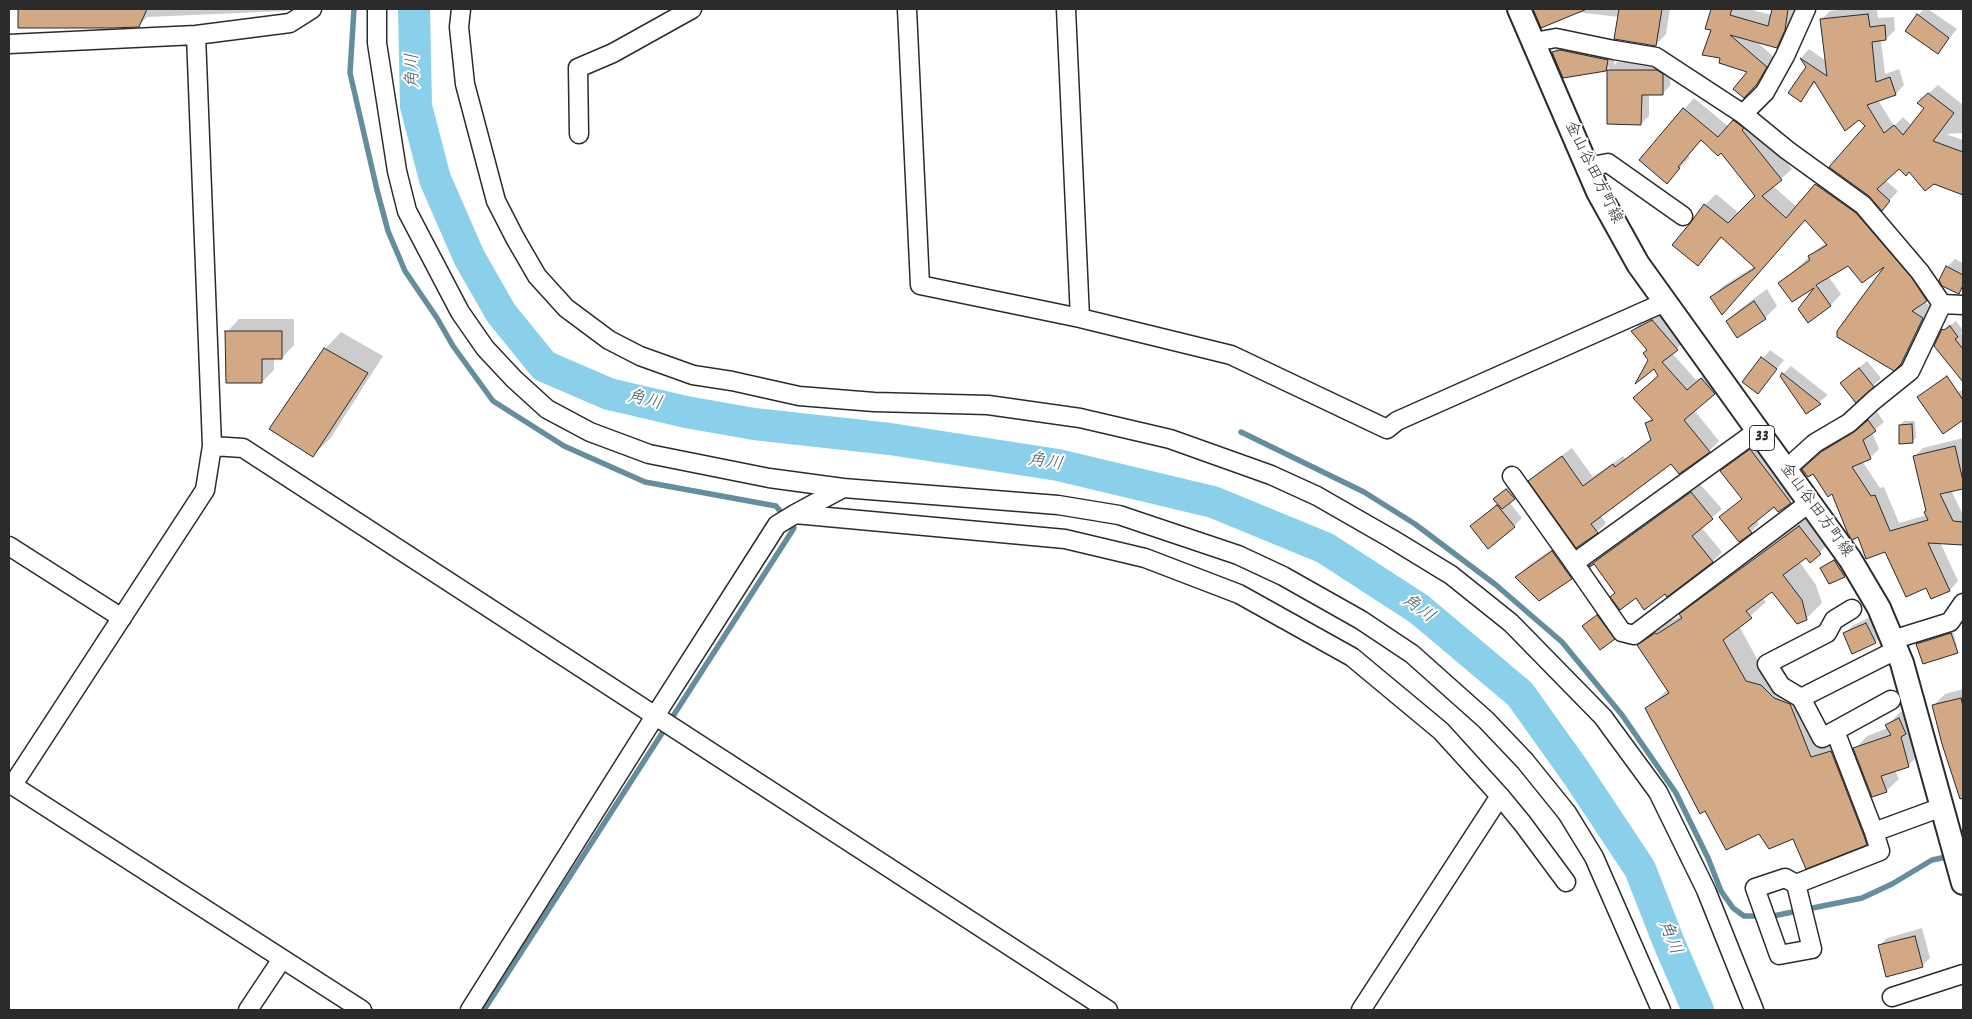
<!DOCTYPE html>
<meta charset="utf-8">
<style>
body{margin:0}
#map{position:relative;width:1972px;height:1019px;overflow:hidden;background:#fff;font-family:Dekko,sans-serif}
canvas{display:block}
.frame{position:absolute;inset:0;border:10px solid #2b2b2b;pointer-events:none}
</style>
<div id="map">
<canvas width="1972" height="1019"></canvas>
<div class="frame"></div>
</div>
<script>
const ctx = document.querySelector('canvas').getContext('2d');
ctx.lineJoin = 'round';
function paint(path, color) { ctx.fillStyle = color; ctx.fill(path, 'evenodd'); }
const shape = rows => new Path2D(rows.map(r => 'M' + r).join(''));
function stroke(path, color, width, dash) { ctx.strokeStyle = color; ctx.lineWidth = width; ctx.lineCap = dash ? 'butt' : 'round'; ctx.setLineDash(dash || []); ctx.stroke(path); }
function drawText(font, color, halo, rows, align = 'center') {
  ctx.font = font + ' Dekko,"Klee One",sans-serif'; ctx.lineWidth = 4; ctx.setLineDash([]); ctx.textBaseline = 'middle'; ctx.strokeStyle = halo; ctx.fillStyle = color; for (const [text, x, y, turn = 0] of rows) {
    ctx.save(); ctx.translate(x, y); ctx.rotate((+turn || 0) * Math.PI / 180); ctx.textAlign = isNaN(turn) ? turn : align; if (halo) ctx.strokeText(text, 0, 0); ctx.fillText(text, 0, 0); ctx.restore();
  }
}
paint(shape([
 [19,9,287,9,285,11,147,17,138,26,19,26],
 [1534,9,1670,9,1666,34,1656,45,1619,17,1576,12,1542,26],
 [1712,9,1748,9,1772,15,1773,9,1796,9,1793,20,1786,38,1776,47,1756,41,1775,58,1766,74,1744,96,1749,72,1721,57,1712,29,1707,28],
 [1847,9,1877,9,1878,18,1894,17,1895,30,1886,39,1881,40,1885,74,1899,69,1904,85,1896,94,1878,100,1894,126,1903,117,1912,126,1926,108,1928,94,1938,85,1963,105,1963,133,1946,134,1963,140,1963,193,1934,183,1899,167,1885,180,1898,191,1882,209,1870,195,1866,125,1816,81,1801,100,1807,67,1801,58,1809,49,1826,61,1821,20,1830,11],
 [1924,9,1928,9,1957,29,1937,53,1918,15],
 [1561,44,1615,52,1614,65,1617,62,1666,63,1671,66,1670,86,1662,94,1649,94,1649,116,1641,124,1608,123,1609,67,1606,70,1553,52],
 [1694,98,1729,127,1745,110,1792,169,1773,186,1797,207,1827,174,1937,289,1924,302,1933,307,1912,352,1901,363,1889,263,1848,264,1828,276,1841,294,1831,305,1808,321,1799,310,1819,284,1792,300,1780,283,1826,242,1806,219,1722,313,1712,297,1723,286,1755,266,1722,237,1698,264,1705,205,1716,194,1739,213,1757,196,1721,151,1702,139,1688,156,1690,157,1667,182,1640,160],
 [1955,259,1963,263,1963,288,1958,292,1947,267],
 [1767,289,1777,306,1765,318,1728,321,1740,309],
 [1662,311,1686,340,1672,353,1697,381,1711,369,1723,384,1694,410,1719,441,1709,451,1680,472,1671,462,1601,516,1606,523,1597,532,1530,481,1539,472,1572,448,1593,477,1623,456,1625,459,1652,438,1646,424,1652,418,1659,375,1649,360,1648,350,1632,331,1642,322],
 [239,319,294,319,294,345,282,358,274,358,274,370,262,382,227,332],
 [1956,321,1963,330,1961,333,1963,336,1963,368,1957,373,1943,330,1949,324,1951,325],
 [341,332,383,356,330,439,313,455,325,349],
 [1770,350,1784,360,1758,392,1744,382],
 [1867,361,1881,378,1873,386,1841,383],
 [1791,366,1828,395,1807,412,1781,376],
 [1963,390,1963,418,1943,432,1936,400],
 [1877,412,1884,422,1872,432,1879,449,1870,458,1862,461,1880,488,1884,487,1899,523,1927,515,1914,457,1923,448,1963,438,1963,487,1951,490,1962,513,1963,513,1963,544,1940,542,1958,581,1950,590,1932,598,1926,586,1886,550,1859,536,1812,461,1832,443,1865,424],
 [1904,421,1915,421,1916,438,1912,442,1900,425],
 [1758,442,1798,494,1778,510,1775,505,1756,520,1759,524,1751,532,1721,517,1743,498,1722,471],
 [1700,484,1722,509,1701,527,1722,552,1713,561,1667,595,1666,593,1636,597,1616,593,1594,562,1592,564,1599,556],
 [1510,486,1517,494,1509,502,1522,518,1514,526,1472,526,1498,503,1499,495],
 [1815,512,1835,538,1810,561,1806,556,1799,561,1816,585,1822,603,1807,618,1797,622,1772,590,1762,597,1766,602,1739,626,1761,666,1789,683,1805,689,1826,742,1847,737,1881,829,1866,844,1759,832,1647,709,1668,689,1638,645,1653,630,1670,618,1673,620,1681,615,1696,599],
 [1565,540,1583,565,1571,578,1539,599,1517,577,1529,565],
 [1838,557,1848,573,1845,576,1830,582,1821,569],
 [1606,608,1622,630,1614,638,1584,626],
 [1874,615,1883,634,1875,642,1844,634,1852,626],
 [1952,628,1957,646,1949,654,1917,644,1926,636],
 [1963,689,1963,775,1955,778,1934,705,1945,694],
 [1911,707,1920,753,1908,766,1895,770,1899,779,1886,791,1855,749,1867,736,1888,728,1887,726,1899,713],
 [1922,928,1930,958,1922,966,1879,946,1887,938]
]), '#0003');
stroke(shape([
 [354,9,350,73,377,190,388,231,405,271,437,318,453,346,493,401,564,446,645,482,776,506,794,528,484,1010],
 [1241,432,1364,492,1415,524,1496,585,1562,642,1622,715,1676,793,1708,858,1721,891,1733,908,1744,916,1773,916,1862,898,1892,884,1932,860,1951,856]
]), '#648e9e', 5.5);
stroke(shape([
 [414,9,416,106,435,179,469,257,501,313,544,366,609,394,686,412,754,424,890,439,1058,465,1213,502,1325,548,1419,609,1520,694,1577,774,1640,869,1669,943,1698,1010]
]), '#8ad0eb', 32);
const building = shape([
 [18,9,147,9,139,27,112,28,18,28,18,9],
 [1533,9,1587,9,1541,28,1533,9],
 [1619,9,1662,9,1656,46,1614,39,1619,9],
 [1711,9,1732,9,1730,15,1768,26,1772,9,1788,9,1785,30,1777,48,1730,35,1767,67,1757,84,1744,98,1733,89,1747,72,1719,63,1720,58,1702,55,1711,30,1705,29,1711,9],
 [1868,14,1870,27,1885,25,1886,40,1872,42,1876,82,1890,77,1896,95,1867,105,1884,133,1894,125,1903,135,1924,108,1917,103,1928,93,1954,113,1933,141,1963,152,1963,195,1934,184,1925,191,1909,172,1906,176,1899,169,1877,189,1890,201,1882,211,1869,196,1829,167,1865,126,1859,120,1845,131,1814,81,1801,102,1788,93,1806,67,1800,58,1827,76,1820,19,1868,14],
 [1917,14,1949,38,1938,54,1905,31,1917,14],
 [1560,50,1608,60,1606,71,1563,78,1552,52,1560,50],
 [1607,70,1657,70,1663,74,1663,95,1642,95,1641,125,1607,124,1607,70],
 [1683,108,1718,137,1733,120,1744,128,1742,130,1782,180,1762,196,1786,218,1815,184,1856,213,1912,278,1927,301,1912,311,1923,318,1901,364,1894,371,1837,337,1837,331,1884,267,1862,283,1848,266,1816,285,1831,306,1808,323,1798,309,1814,288,1792,302,1778,283,1810,260,1808,256,1827,245,1805,220,1722,315,1710,297,1755,268,1721,237,1698,266,1672,245,1691,222,1704,204,1728,223,1755,196,1721,153,1718,156,1701,140,1678,167,1680,168,1667,184,1639,160,1683,108],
 [1946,266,1963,275,1963,285,1959,294,1942,286,1939,280,1946,266],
 [1754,301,1766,319,1737,338,1726,321,1754,301],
 [1652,320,1678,350,1662,362,1687,390,1701,378,1715,394,1684,420,1710,452,1679,474,1671,464,1591,524,1598,533,1576,548,1528,481,1562,456,1583,486,1613,464,1615,467,1651,440,1645,423,1653,420,1633,398,1658,376,1654,369,1635,384,1648,360,1643,353,1647,350,1631,331,1652,320],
 [1950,326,1958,337,1955,339,1963,349,1963,382,1934,346,1942,329,1944,330,1950,326],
 [225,331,282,331,282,359,262,359,262,383,226,383,225,331],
 [324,348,368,373,313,457,269,429,324,348],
 [1761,357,1777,369,1758,394,1742,382,1761,357],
 [1859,368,1874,387,1856,403,1840,383,1859,368],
 [1782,373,1821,404,1806,414,1780,376,1782,373],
 [1947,376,1963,400,1963,420,1943,434,1917,397,1947,376],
 [1868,420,1876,431,1863,440,1871,459,1852,467,1871,496,1875,495,1890,531,1928,520,1924,512,1926,511,1913,456,1955,446,1963,481,1963,489,1940,494,1953,521,1963,522,1963,545,1928,543,1950,591,1931,599,1926,588,1906,597,1885,552,1866,559,1858,537,1852,540,1848,534,1832,494,1828,497,1813,474,1808,477,1802,469,1821,452,1854,432,1868,420],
 [1912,424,1913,443,1899,444,1899,425,1912,424],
 [1750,449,1791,503,1778,512,1774,507,1748,528,1752,533,1739,542,1719,517,1742,499,1720,471,1750,449],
 [1506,489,1515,499,1502,509,1493,499,1506,489],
 [1691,492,1713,519,1692,536,1713,562,1667,597,1665,594,1644,610,1636,598,1620,610,1610,597,1615,593,1594,564,1590,567,1589,566,1691,492],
 [1497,505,1515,527,1488,549,1470,526,1497,505],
 [1799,526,1821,554,1810,563,1806,558,1783,575,1802,600,1807,620,1797,624,1772,592,1746,611,1752,618,1723,640,1746,681,1761,685,1774,698,1790,704,1811,757,1831,751,1864,836,1867,845,1806,869,1793,839,1769,849,1759,834,1726,850,1705,811,1700,814,1645,708,1669,693,1637,645,1655,633,1657,634,1682,618,1679,614,1799,526],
 [1552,551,1572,579,1539,601,1515,577,1552,551],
 [1834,560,1845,577,1829,584,1820,568,1834,560],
 [1597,615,1615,639,1600,650,1582,626,1597,615],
 [1866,623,1876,643,1852,654,1843,633,1866,623],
 [1951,633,1958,653,1923,664,1916,644,1951,633],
 [1961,698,1963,707,1963,798,1960,799,1942,744,1932,705,1961,698],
 [1899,718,1906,734,1901,737,1909,767,1881,776,1887,792,1872,797,1853,748,1891,735,1885,725,1899,718],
 [1915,936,1923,967,1886,977,1878,945,1915,936]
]);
paint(building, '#d3a884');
stroke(building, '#2b2b2b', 1);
const minor = shape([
 [377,9,377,43,397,171,407,211,460,312,485,348,514,379,547,409,590,432,649,454,769,478,843,488],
 [461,9,459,27,465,84,496,201,515,238,537,276,566,308,609,340,640,356,693,375,732,381,799,396,874,402,988,405,1080,418,1170,439,1271,475,1317,496,1392,539,1451,575,1511,623,1603,717,1658,792,1706,890,1754,1010],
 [907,9,920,285,1080,318,1066,9],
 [1534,42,1556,38,1614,50,1656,57,1743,114,1787,150,1863,205,1920,272,1942,304],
 [9,44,196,35,290,23,312,9],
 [1743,114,1765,92,1785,56,1806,9],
 [579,134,578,68,613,53,692,9],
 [1586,167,1608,163,1683,216],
 [1942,304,1963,305],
 [1080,318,1231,355,1387,429,1397,421,1665,302],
 [212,446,243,448,1108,1010],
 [1785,470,1815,443,1849,423,1874,400,1910,371,1942,304],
 [1512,476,1574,563,1757,431],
 [795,514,843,488,1058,505,1119,515,1238,555,1283,576,1361,620,1412,654,1486,720,1525,761,1567,813,1594,857,1661,1010],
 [9,546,122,618],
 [1574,563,1622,632,1634,635,1809,503],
 [1852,609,1834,620,1827,633,1767,664,1781,686,1801,698,1896,650],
 [1892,640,1950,622,1963,603],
 [1801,698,1822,738,1891,700],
 [1835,731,1874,832,1942,807],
 [9,783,362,1010],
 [12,786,205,490,212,446,196,35],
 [1500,796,1523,824,1566,882],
 [1796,884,1812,949,1779,955,1755,888,1785,878,1796,884,1880,851,1874,832],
 [1892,997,1963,974],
 [248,1010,282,959],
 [470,1010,655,716,777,525,795,514,1065,539,1145,558,1239,594,1352,657,1441,731,1500,796,1361,1010]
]);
const major = shape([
 [1519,9,1598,192,1638,264,1850,559,1879,608,1902,663,1963,883]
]);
stroke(minor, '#2b2b2b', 21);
stroke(major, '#2b2b2b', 26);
stroke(minor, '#fff', 18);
stroke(major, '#fff', 22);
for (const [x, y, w] of [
 [1762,438,25]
]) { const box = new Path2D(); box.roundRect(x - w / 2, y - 12.5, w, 25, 4); ctx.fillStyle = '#fff'; ctx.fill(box); stroke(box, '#2b2b2b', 1); }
drawText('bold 15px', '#2b2b2b', null, [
 ["33",1762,438]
]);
drawText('16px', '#2b2b2b', '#fff', [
 ["金山谷田方町線",1592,173,64],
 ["金山谷田方町線",1815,511,54]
]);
drawText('italic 18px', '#485d65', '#fff', [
 ["角川",415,71,-91],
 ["角川",644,402,13],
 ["角川",1045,464,9],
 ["角川",1417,610,36],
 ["角川",1668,938,68]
]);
</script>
